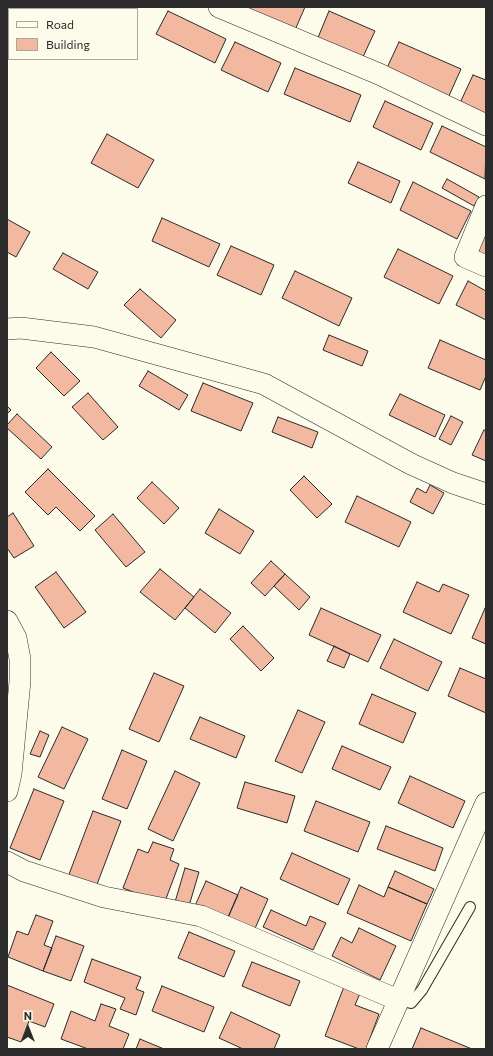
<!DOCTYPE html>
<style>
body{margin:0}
#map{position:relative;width:493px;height:1056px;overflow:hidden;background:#fdfbea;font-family:Commissioner,sans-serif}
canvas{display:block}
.frame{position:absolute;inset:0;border:8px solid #2b2b2b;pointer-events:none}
.legend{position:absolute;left:8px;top:8px;width:130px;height:52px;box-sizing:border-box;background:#fdfbea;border:1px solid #a9a89e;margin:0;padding:5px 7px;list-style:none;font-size:12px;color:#2b2b2b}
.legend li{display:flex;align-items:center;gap:8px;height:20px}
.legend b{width:20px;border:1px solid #a9a89e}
.north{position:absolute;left:8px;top:1008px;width:40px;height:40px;-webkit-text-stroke:3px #fdfbea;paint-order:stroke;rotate:0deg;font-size:11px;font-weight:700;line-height:16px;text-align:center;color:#2b2b2b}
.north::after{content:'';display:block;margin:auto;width:14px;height:18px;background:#2b2b2b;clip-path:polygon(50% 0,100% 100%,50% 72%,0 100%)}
</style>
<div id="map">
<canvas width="493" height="1056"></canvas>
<div class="frame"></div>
<ul class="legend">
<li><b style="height:5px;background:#fdfbea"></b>Road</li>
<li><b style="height:11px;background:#f2b8a0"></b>Building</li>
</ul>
<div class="north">N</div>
</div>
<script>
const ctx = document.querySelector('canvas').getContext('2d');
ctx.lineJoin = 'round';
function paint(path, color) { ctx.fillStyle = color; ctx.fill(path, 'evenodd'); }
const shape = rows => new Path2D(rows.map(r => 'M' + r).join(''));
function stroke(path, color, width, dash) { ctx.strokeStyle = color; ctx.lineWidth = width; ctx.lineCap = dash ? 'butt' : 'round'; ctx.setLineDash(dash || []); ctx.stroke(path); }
const building = shape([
 [244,7,305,7,295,30,244,7],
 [168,11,226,39,215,63,156,34,168,11],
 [329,11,375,31,362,59,317,40,329,11],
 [235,42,281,63,268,92,221,70,235,42],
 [399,42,461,69,448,98,386,70,399,42],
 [295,68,361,95,350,122,284,94,295,68],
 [473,75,486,80,486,115,460,103,473,75],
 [385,101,433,123,421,150,373,127,385,101],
 [442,126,486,147,485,179,430,152,442,126],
 [107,134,154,160,138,188,91,163,107,134],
 [358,162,400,181,391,203,348,183,358,162],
 [447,179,479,197,474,206,442,188,447,179],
 [413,182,471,211,457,239,400,210,413,182],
 [162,218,220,244,209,267,152,241,162,218],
 [7,219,30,232,16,257,7,252,7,219],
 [486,231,486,258,476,254,486,231],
 [231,246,274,265,261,295,217,275,231,246],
 [398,249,453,276,439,304,384,277,398,249],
 [63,253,98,272,88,289,53,269,63,253],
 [295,271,352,298,339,326,282,298,295,271],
 [468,281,486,291,486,320,456,305,468,281],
 [140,289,176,320,161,338,124,305,140,289],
 [329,335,368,351,362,366,323,350,329,335],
 [440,340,486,360,486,376,480,390,428,368,440,340],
 [51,352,80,381,64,396,36,368,51,352],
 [148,371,188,395,179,410,139,386,148,371],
 [203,383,253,403,241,431,191,411,203,383],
 [88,393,118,427,103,440,72,407,88,393],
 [400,394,445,415,435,437,389,415,400,394],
 [7,406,11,410,7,414,7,406],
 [17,414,52,447,41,459,7,428,7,425,17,414],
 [451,416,463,422,451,445,439,439,451,416],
 [278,417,318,432,312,448,272,432,278,417],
 [484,430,486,431,486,461,472,455,484,430],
 [48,469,95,516,80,531,56,507,48,515,25,492,48,469],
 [304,476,332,504,317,518,290,490,304,476],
 [152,482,179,508,164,524,137,498,152,482],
 [430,485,444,493,433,514,410,502,417,488,426,493,430,485],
 [357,496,411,522,399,547,345,522,357,496],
 [219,509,254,531,240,554,205,533,219,509],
 [13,513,34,546,14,558,7,548,7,517,13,513],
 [113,514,145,552,126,567,95,530,113,514],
 [271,561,285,574,265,596,251,583,271,561],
 [160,569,194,597,175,620,140,592,160,569],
 [56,572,86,612,64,628,35,587,56,572],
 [285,574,310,597,299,610,274,586,285,574],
 [417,582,439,592,443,584,469,595,451,634,403,612,417,582],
 [200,589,231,613,215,633,185,608,200,589],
 [486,606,486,644,472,638,486,606],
 [321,608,381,635,368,662,309,635,321,608],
 [243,626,274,658,261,671,230,639,243,626],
 [394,639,442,662,428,691,380,668,394,639],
 [334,646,350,654,344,668,327,661,334,646],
 [460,668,486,679,486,713,448,696,460,668],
 [154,673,184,686,159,742,129,729,154,673],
 [372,694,416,713,403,743,359,724,372,694],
 [298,710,325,722,302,773,275,761,298,710],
 [200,717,245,736,236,758,190,739,200,717],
 [62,727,88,739,64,789,38,777,62,727],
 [40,731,49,735,40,757,30,754,40,731],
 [342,746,391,767,380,790,332,769,342,746],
 [122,750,147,761,127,809,102,799,122,750],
 [175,771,200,783,173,841,148,829,175,771],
 [410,776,465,801,453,828,398,803,410,776],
 [245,782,295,796,287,823,237,808,245,782],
 [34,789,64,801,40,860,10,848,34,789],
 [316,801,370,822,358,852,304,831,316,801],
 [93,811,121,821,96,887,68,877,93,811],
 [386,826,443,848,435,871,377,849,386,826],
 [153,842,174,849,170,860,179,864,164,904,123,888,138,849,148,853,153,842],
 [292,853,350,879,338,905,280,879,292,853],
 [185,868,199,872,189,906,175,902,185,868],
 [395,871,434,889,427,904,388,887,395,871],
 [206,881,238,895,226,922,194,908,206,881],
 [359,885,384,897,388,887,427,904,411,941,347,913,359,885],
 [241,887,268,899,253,933,226,922,241,887],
 [271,910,306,926,310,916,326,923,313,950,263,927,271,910],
 [36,915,53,921,44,945,52,948,43,971,8,957,17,931,28,935,36,915],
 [359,928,396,946,380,980,332,956,341,937,352,943,359,928],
 [189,932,235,951,224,977,178,958,189,932],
 [56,936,84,946,71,981,43,971,56,936],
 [92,959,141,977,136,989,144,992,136,1015,120,1009,125,998,84,982,92,959],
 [252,962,300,981,290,1006,242,986,252,962],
 [345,984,361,991,355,1005,379,1014,366,1049,359,1049,325,1036,345,984],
 [7,985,54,1004,45,1027,29,1021,21,1042,7,1037,7,985],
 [162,986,214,1007,204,1032,152,1011,162,986],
 [101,1004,116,1009,109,1026,129,1034,123,1049,88,1049,61,1039,71,1011,95,1021,101,1004],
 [231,1012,280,1035,274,1049,243,1049,219,1038,231,1012],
 [421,1028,472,1049,412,1049,421,1028],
 [140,1039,164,1049,136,1049,140,1039]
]);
paint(building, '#f2b8a0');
stroke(building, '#2b2b2b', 1);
const service = shape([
 [398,1000,411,1003,422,990,470,907]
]);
const minor = shape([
 [219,7,379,74,486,125],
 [486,206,465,257,486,266],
 [7,329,21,328,94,337,264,384,411,464,453,483,486,494],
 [7,621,16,638,20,659,20,681,11,774,7,791],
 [7,862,24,871,104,897,201,916,398,1000],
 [377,1049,486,803]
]);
stroke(service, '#2b2b2b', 12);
stroke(minor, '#2b2b2b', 22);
stroke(service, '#fdfbea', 10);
stroke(minor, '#fdfbea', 21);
</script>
